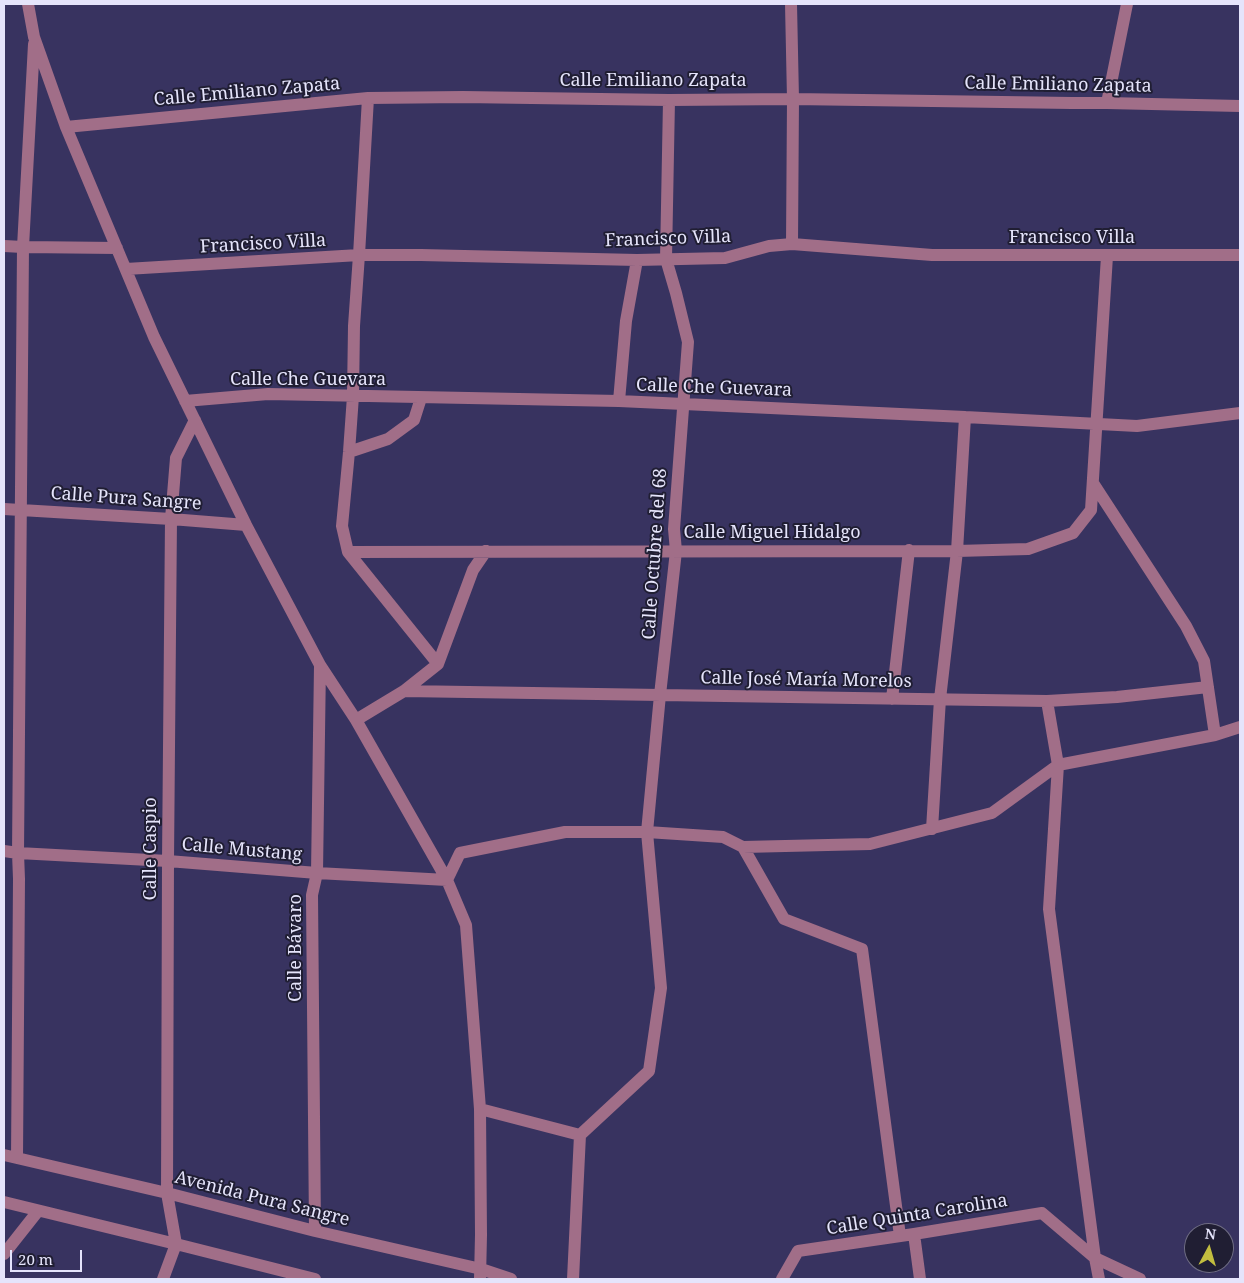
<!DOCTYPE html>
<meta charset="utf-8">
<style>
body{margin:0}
#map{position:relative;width:1244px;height:1283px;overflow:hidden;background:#383360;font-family:"Noto Serif",serif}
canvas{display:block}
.frame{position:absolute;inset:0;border:5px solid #e5e4fb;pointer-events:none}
.north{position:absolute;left:1184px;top:1223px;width:50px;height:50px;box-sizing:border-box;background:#201e33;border:1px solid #6f6d83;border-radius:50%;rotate:6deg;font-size:14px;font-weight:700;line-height:20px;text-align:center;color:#e5e4fb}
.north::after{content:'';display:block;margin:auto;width:18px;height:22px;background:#c2bd3f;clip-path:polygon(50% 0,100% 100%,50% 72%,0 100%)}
.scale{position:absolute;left:10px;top:1250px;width:72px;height:22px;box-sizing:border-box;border:2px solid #e5e4fb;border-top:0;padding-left:6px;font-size:15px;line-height:18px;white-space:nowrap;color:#e5e4fb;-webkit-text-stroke:4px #201e33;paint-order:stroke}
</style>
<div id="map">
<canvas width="1244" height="1283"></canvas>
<div class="frame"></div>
<div class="north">N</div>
<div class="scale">20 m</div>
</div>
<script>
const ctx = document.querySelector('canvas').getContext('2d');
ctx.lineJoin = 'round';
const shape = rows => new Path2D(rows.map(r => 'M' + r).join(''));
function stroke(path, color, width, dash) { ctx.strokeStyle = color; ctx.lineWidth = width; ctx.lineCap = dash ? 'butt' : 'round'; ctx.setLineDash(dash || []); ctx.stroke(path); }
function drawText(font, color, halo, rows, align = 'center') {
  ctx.font = font + ' "Noto Serif",serif'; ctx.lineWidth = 4; ctx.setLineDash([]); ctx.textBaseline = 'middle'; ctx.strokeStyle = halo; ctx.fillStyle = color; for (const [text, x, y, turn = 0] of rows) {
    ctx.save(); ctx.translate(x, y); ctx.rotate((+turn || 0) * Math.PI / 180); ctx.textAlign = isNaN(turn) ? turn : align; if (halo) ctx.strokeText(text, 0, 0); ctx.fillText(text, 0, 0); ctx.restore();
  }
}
stroke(shape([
 [28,4,34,37,66,127,154,337,246,525,320,665,356,720,447,880,466,925,480,1109,481,1235,480,1279],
 [791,4,793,99,792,244],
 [368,98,359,255,354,326,353,396,349,452,342,526,348,552,438,664],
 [1107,103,1127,4],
 [66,127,368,98,463,97,669,100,793,99,1072,103,1107,103,1240,106],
 [4,246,23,247,117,248],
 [126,269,359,255,421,255,637,260,725,258,769,246,792,244,932,255,1240,255],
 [185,401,268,394,619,401,965,417,1137,426,1240,413],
 [619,401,626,321,637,260],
 [349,452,388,439,414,420,421,398],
 [1093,483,1186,626,1204,661,1215,735],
 [4,509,171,519,246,525],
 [348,552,957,551,1028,549,1073,533,1091,510,1107,256],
 [404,691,1047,701,1117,697,1208,687],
 [892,699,909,550],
 [1047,701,1058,765,1049,909,1095,1258,1140,1279],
 [356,720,404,691,438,664,473,570,486,551],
 [932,829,940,699,957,551,965,417],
 [743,847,870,844,992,813,1058,765,1215,735,1240,727],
 [4,851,18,853,168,861,317,873,447,880,460,853,565,832,647,832,723,837,743,847,784,919,862,949,900,1236],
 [480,1109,580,1135,649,1071,661,988,647,832,660,695,676,551,674,529,688,342,676,293,666,259,669,100],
 [4,1155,167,1193,315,1231,481,1269,511,1279],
 [17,1158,19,879,18,853,23,247,34,44],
 [4,1202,176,1244,315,1279],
 [315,1231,312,895,317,873,320,665],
 [914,1234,920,1279],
 [4,1254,38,1211],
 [163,1279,176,1244,167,1193,168,861,171,519,176,458,195,420],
 [573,1279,580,1135],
 [782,1279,798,1251,914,1234,1042,1213,1095,1258,1099,1279]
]), '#a16e88', 12);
drawText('18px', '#e5e4fb', '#201e33', [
 ["Calle Emiliano Zapata",653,81],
 ["Calle Emiliano Zapata",1058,85,1],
 ["Calle Emiliano Zapata",247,92,-5],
 ["Francisco Villa",1072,238],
 ["Francisco Villa",668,239,-2],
 ["Francisco Villa",263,244,-3],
 ["Calle Che Guevara",308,380],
 ["Calle Che Guevara",714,388,2],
 ["Calle Pura Sangre",126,499,4],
 ["Calle Miguel Hidalgo",772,533],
 ["Calle Octubre del 68",655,554,-86],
 ["Calle José María Morelos",806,680,1],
 ["Calle Caspio",151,849,-90],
 ["Calle Mustang",242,850,5],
 ["Calle Bávaro",296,948,-90],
 ["Avenida Pura Sangre",262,1199,14],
 ["Calle Quinta Carolina",917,1215,-9]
]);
</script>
